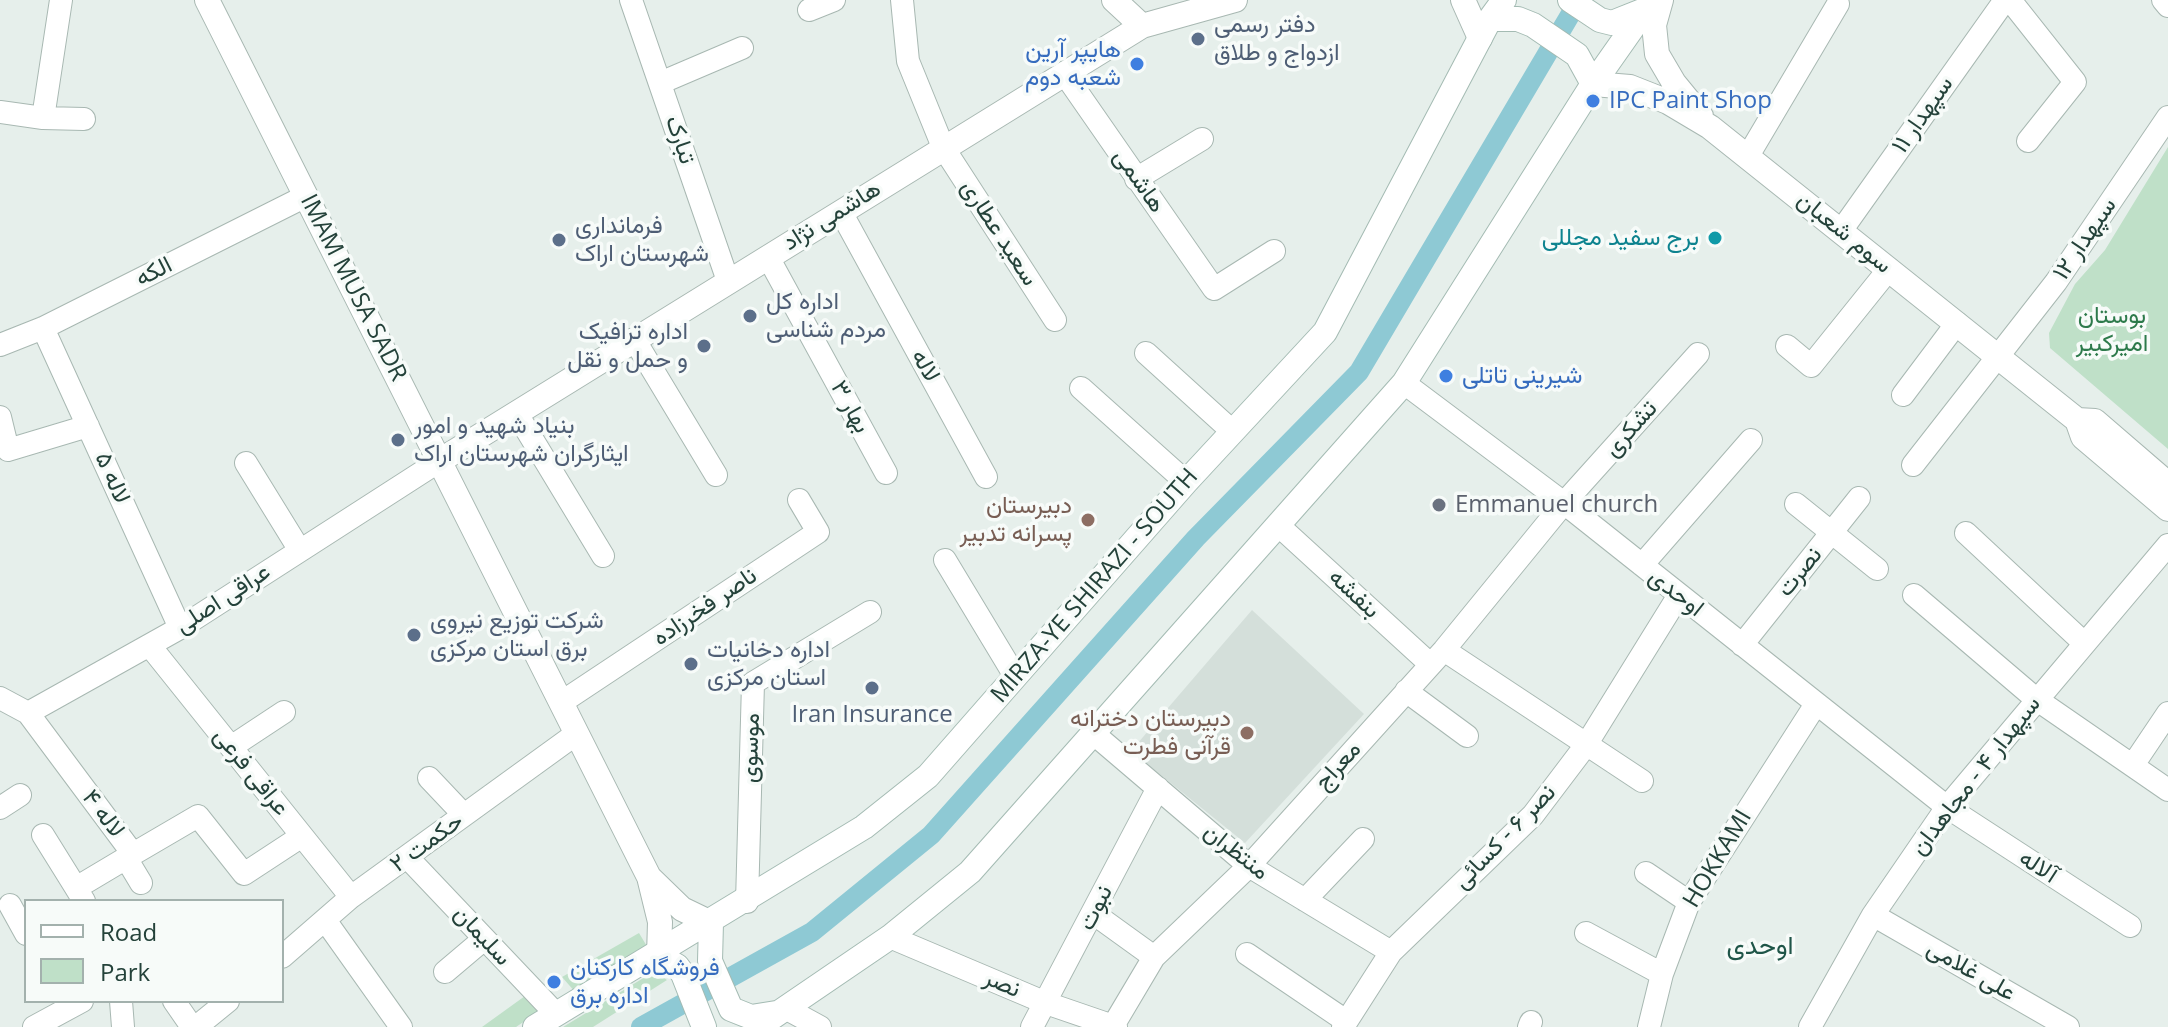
<!DOCTYPE html>
<meta charset="utf-8">
<style>
body{margin:0}
#map{position:relative;width:2168px;height:1027px;overflow:hidden;background:#e6efeb;font-family:"Open Sans",sans-serif}
canvas{display:block}
.legend{position:absolute;left:24px;top:899px;width:260px;height:104px;box-sizing:border-box;background:#f7fbf9;border:2px solid #a3b1ad;margin:0;padding:10px 14px;list-style:none;font-size:24px;color:#24423a}
.legend li{display:flex;align-items:center;gap:16px;height:40px}
.legend b{width:40px;border:2px solid #a3b1ad}
</style>
<div id="map">
<canvas width="2168" height="1027"></canvas>
<ul class="legend">
<li><b style="height:10px;background:#fff"></b>Road</li>
<li><b style="height:22px;background:#bfe0c8"></b>Park</li>
</ul>
</div>
<script>
const ctx = document.querySelector('canvas').getContext('2d');
ctx.lineJoin = 'round';
function paint(path, color) { ctx.fillStyle = color; ctx.fill(path, 'evenodd'); }
const shape = rows => new Path2D(rows.map(r => 'M' + r).join(''));
function stroke(path, color, width, dash) { ctx.strokeStyle = color; ctx.lineWidth = width; ctx.lineCap = dash ? 'butt' : 'round'; ctx.setLineDash(dash || []); ctx.stroke(path); }
function drawText(font, color, halo, rows, align = 'center') {
  ctx.font = font + ' "Open Sans",Vazirmatn,sans-serif'; ctx.lineWidth = 7; ctx.setLineDash([]); ctx.textBaseline = 'middle'; ctx.strokeStyle = halo; ctx.fillStyle = color; for (const [text, x, y, turn = 0] of rows) {
    ctx.save(); ctx.translate(x, y); ctx.rotate((+turn || 0) * Math.PI / 180); ctx.textAlign = isNaN(turn) ? turn : align; if (halo) ctx.strokeText(text, 0, 0); ctx.fillText(text, 0, 0); ctx.restore();
  }
}
paint(shape([
 [1252,610,1364,714,1245,843,1131,751]
]), '#d4dfda');
paint(shape([
 [2168,147,2168,449,2050,348,2049,333,2075,284,2105,250],
 [639,933,648,948,576,993,562,977],
 [650,974,660,975,667,980,593,1027,563,1027],
 [525,996,538,1012,516,1027,482,1027]
]), '#bfe0c8');
stroke(shape([
 [641,1027,812,932,931,835,1196,538,1359,372,1579,0]
]), '#8ec9d4', 20);
const minor = shape([
 [631,0,728,281],
 [902,0,908,61,943,147,1055,320],
 [2010,0,2075,82,2028,141],
 [2163,0,2168,6],
 [809,10,834,0],
 [1064,73,1214,289,1274,251],
 [660,83,742,48],
 [0,112,43,118,61,0],
 [43,118,84,119],
 [1748,156,1838,4],
 [1136,179,1202,139],
 [841,212,986,477],
 [1841,231,2005,0],
 [768,257,886,473],
 [43,328,180,628],
 [634,339,716,475],
 [0,345,43,328,306,196],
 [1787,346,1811,366,1889,269],
 [1146,353,1232,431],
 [1404,383,1564,503,1947,807,2130,926],
 [1081,388,1186,482],
 [1903,395,1957,323],
 [517,414,603,556],
 [0,417,8,450,88,426],
 [246,463,299,549],
 [1913,465,2056,282,2168,117],
 [1796,504,1877,569],
 [1278,525,1430,664],
 [1966,533,2084,643],
 [945,560,1015,676],
 [1642,565,1751,440],
 [1914,595,2036,699,2168,790],
 [1742,645,1859,498],
 [150,646,351,897],
 [1444,650,1642,781],
 [1406,691,1467,736],
 [0,698,28,713,180,628,441,460],
 [562,702,818,532,799,500],
 [28,713,133,854,198,816,244,874,302,836],
 [1094,734,1249,866,1391,952],
 [231,747,284,712],
 [2133,765,2168,713],
 [429,778,464,815],
 [0,808,20,795],
 [43,835,76,888],
 [126,858,141,883],
 [408,858,556,1014],
 [1646,873,1689,902],
 [1305,900,1363,839],
 [84,901,76,888,133,854],
 [747,902,753,683,870,612],
 [10,905,26,934],
 [1093,913,1154,957],
 [1873,915,2068,1027],
 [325,920,401,1027],
 [1586,933,1662,974],
 [890,937,1046,1003,1116,1027],
 [1247,954,1346,1021],
 [282,957,351,897,576,734],
 [445,972,484,939],
 [121,1001,123,1027],
 [174,1001,192,1027],
 [787,1009,820,1027],
 [1113,1026,1154,957,1249,866,1444,650,1564,503,1698,354],
 [34,1027,82,1001],
 [196,1027,228,1001],
 [1032,1027,1158,788],
 [1343,1027,1391,952,1533,815,1586,745,1679,595],
 [1529,1027,1531,1022],
 [1649,1027,1662,974,1689,902,1816,704],
 [1810,1027,1873,915,1947,807,2168,545]
]);
const tertiary = shape([
 [207,0,649,877,660,922,659,956],
 [1114,0,1142,26],
 [1463,0,1480,38],
 [1661,0,1654,25,1657,54,1674,83,1701,116],
 [1593,84,1630,87,1668,102,1710,127,2077,420,2083,437,2168,509],
 [2077,420,2095,421,2168,484],
 [441,460,1142,26,1235,0],
 [649,877,682,909,711,923]
]);
const secondary = shape([
 [1570,0,1600,20,1612,23,1642,11],
 [1490,19,1518,19,1533,25,1577,55,1593,84],
 [711,923,710,961,731,1009,751,1017,776,1013],
 [659,956,677,966,683,974,704,1027],
 [535,1027,864,827,928,776,1186,482,1325,332,1490,19,1504,0],
 [758,1027,890,937,970,872,1404,383,1593,84,1652,0]
]);
stroke(minor, '#a8b8b2', 24);
stroke(tertiary, '#a8b8b2', 26);
stroke(secondary, '#a4bbb3', 26);
stroke(minor, '#fff', 22);
stroke(tertiary, '#fff', 24);
stroke(secondary, '#fff', 24);
for (const [x, y, r, color] of [
 [1198,39,8,"#5c6f8a"],
 [1137,64,8,"#3f7fe0"],
 [1593,101,8,"#3f7fe0"],
 [1715,238,8,"#0f9aa8"],
 [559,240,8,"#5c6f8a"],
 [750,316,8,"#5c6f8a"],
 [704,346,8,"#5c6f8a"],
 [1446,376,8,"#3f7fe0"],
 [398,440,8,"#5c6f8a"],
 [1439,505,8,"#6b7280"],
 [1088,520,8,"#8d6e63"],
 [414,635,8,"#5c6f8a"],
 [691,664,8,"#5c6f8a"],
 [872,688,8,"#5c6f8a"],
 [1247,733,8,"#8d6e63"],
 [554,982,8,"#3f7fe0"]
]) { const dot = new Path2D(); dot.arc(x, y, r, 0, 2 * Math.PI); ctx.fillStyle = color; ctx.fill(dot); stroke(dot, '#f7fbf9', 3); }
drawText('24px', '#4e5e75', '#f7fbf9', [
 ["دفتر رسمی",1214,25],
 ["ازدواج و طلاق",1214,53],
 ["فرمانداری",575,226],
 ["شهرستان اراک",575,254],
 ["اداره کل",766,302],
 ["مردم شناسی",766,330],
 ["اداره ترافیک",688,332,"right"],
 ["و حمل و نقل",688,360,"right"],
 ["بنیاد شهید و امور",414,426],
 ["ایثارگران شهرستان اراک",414,454],
 ["شرکت توزیع نیروی",430,621],
 ["برق استان مرکزی",430,649],
 ["اداره دخانیات",707,650],
 ["استان مرکزی",707,678],
 ["Iran Insurance",872,715,"center"]
], 'left');
drawText('24px', '#366cbe', '#f7fbf9', [
 ["هایپر آرین",1121,50,"right"],
 ["شعبه دوم",1121,78,"right"],
 ["IPC Paint Shop",1609,101],
 ["شیرینی تاتلی",1462,376],
 ["فروشگاه کارکنان",570,968],
 ["اداره برق",570,996]
], 'left');
drawText('24px', '#24423a', '#f7fbf9', [
 ["سپهدار ۱۱",1923,115,-55],
 ["تبارک",680,140,71],
 ["هاشمی",1139,181,55],
 ["هاشمی نژاد",832,216,-32],
 ["سعید عطاری",999,233,57],
 ["سوم شعبان",1844,233,39],
 ["سپهدار ۱۲",2085,239,-56],
 ["الکه",154,272,-27],
 ["IMAM MUSA SADR",353,288,63],
 ["لاله",925,366,61],
 ["بهار ۳",850,407,61],
 ["تشکری",1631,429,-48],
 ["لاله ۵",112,478,66],
 ["نصرت",1800,572,-51],
 ["MIRZA-YE SHIRAZI - SOUTH",1095,586,-49],
 ["اوحدی",1676,593,38],
 ["بنفشه",1354,594,43],
 ["عراقی اصلی",223,599,-33],
 ["ناصر فخرزاده",705,607,-34],
 ["موسوی",751,748,-88],
 ["معراج",1338,766,-48],
 ["عراقی فرعی",251,772,51],
 ["سپهدار ۴ - مجاهدان",1976,776,-52],
 ["لاله ۴",103,814,53],
 ["نصر ۶ - کسائی",1505,837,-46],
 ["حکمت ۲",427,843,-36],
 ["منتظران",1236,852,38],
 ["HOKKAMI",1718,859,-59],
 ["آلاله",2038,867,33],
 ["نبوت",1096,908,-63],
 ["سلیمان",482,936,47],
 ["علی غلامی",1971,971,30],
 ["نصر",1002,984,23]
]);
drawText('24px', '#0d838f', '#f7fbf9', [
 ["برج سفید مجللی",1699,238]
], 'right');
drawText('24px', '#2d7a4b', '#f7fbf9', [
 ["بوستان",2112,316],
 ["امیرکبیر",2112,344]
]);
drawText('24px', '#5b616d', '#f7fbf9', [
 ["Emmanuel church",1455,505]
], 'left');
drawText('24px', '#785e54', '#f7fbf9', [
 ["دبیرستان",1072,506],
 ["پسرانه تدبیر",1072,534],
 ["دبیرستان دخترانه",1231,719],
 ["قرآنی فطرت",1231,747]
], 'right');
drawText('26px', '#1f5548', '#f7fbf9', [
 ["اوحدی",1760,947]
]);
</script>
